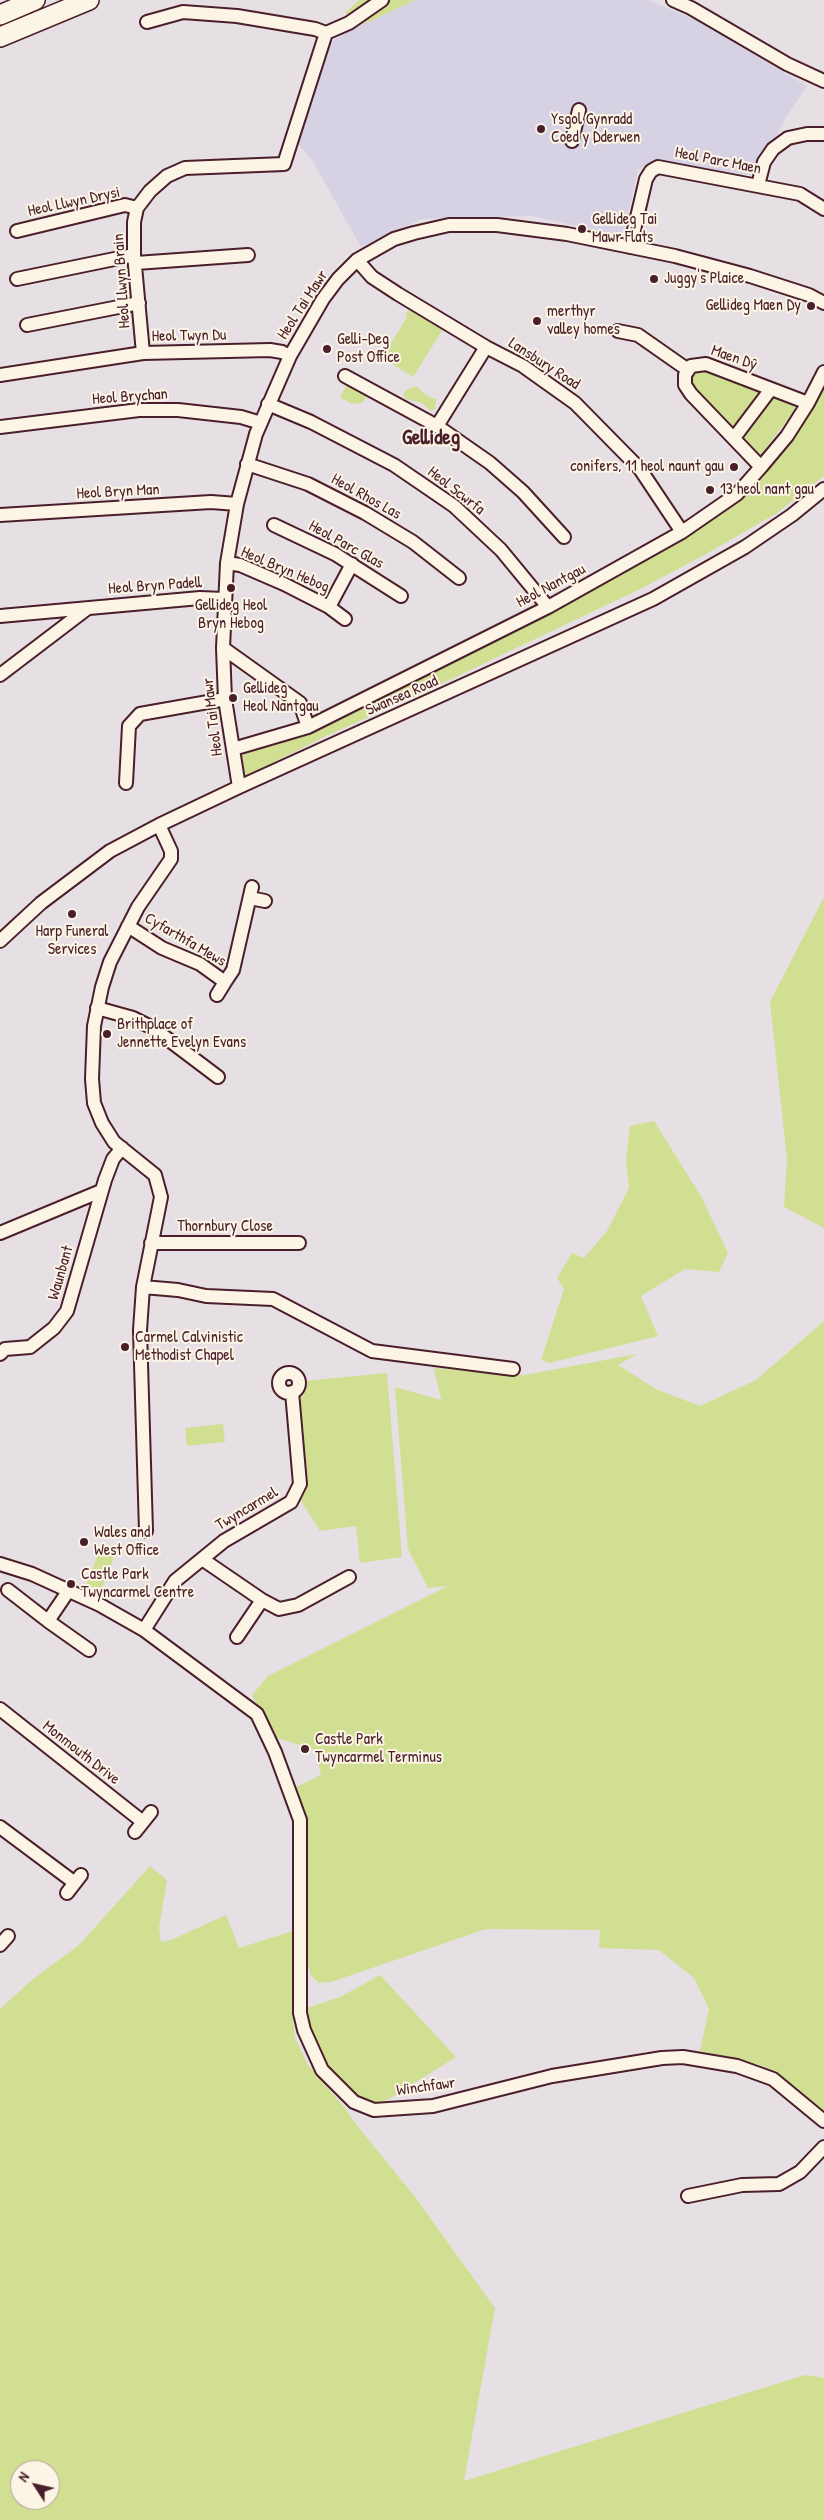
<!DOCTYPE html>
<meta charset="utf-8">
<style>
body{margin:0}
#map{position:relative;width:824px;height:2520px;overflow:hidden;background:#e6e0e4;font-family:"Patrick Hand",sans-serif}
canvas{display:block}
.north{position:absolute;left:10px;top:2460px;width:50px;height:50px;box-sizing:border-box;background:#fcf5e5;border:1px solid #b59f9b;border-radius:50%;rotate:305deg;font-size:14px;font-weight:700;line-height:20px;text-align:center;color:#4a1f2b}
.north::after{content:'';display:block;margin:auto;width:18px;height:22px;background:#4a1f2b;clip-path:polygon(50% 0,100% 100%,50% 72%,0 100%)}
</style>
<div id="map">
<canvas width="824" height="2520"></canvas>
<div class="north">N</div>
</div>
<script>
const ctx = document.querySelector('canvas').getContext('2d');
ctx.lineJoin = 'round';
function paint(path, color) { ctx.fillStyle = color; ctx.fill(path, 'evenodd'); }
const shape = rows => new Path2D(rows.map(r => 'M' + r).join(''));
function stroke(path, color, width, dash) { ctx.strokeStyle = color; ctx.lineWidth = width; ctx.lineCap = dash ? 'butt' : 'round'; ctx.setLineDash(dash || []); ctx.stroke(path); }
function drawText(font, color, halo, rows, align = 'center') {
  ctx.font = font + ' "Patrick Hand",sans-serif'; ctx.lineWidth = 4; ctx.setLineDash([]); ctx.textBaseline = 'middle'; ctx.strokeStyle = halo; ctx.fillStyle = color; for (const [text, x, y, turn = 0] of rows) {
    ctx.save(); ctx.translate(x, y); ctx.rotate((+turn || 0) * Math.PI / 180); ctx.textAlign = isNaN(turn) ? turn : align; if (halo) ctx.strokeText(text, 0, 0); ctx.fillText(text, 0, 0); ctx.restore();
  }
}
paint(shape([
 [388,0,649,0,698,21,807,86,787,116,755,176,653,160,638,170,623,236,531,216,422,219,361,247,312,160,297,143,331,43]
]), '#d7d2e3');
paint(shape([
 [359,0,415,0,367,23,345,13],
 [409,309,443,329,413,377,382,358,407,317,405,316],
 [692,367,708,367,758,389,759,399,734,429,727,427,687,384],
 [347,385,367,396,362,403,352,404,340,397],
 [824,385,824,476,777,513,706,554,640,589,416,696,328,735,244,777,240,753,305,732,740,497],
 [416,386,427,396,436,399,435,409,431,411,422,403,406,399,403,395,406,390],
 [769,395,793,403,795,410,759,457,739,436],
 [824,897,824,1228,784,1207,787,1159,770,1002],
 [654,1121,702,1198,728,1253,719,1272,685,1269,641,1296,658,1336,549,1363,541,1360,564,1289,557,1278,572,1253,584,1258,607,1231,629,1188,626,1160,630,1126],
 [824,1321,824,2114,775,2072,760,2065,700,2051,709,2009,694,1978,659,1950,599,1948,600,1930,486,1929,331,1982,319,1983,311,1976,306,1957,304,1938,308,1824,296,1787,321,1775,316,1750,274,1737,252,1695,268,1676,448,1586,428,1588,408,1549,395,1387,441,1400,434,1368,525,1375,637,1354,618,1365,656,1389,700,1406,756,1380],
 [387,1373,402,1557,360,1563,356,1526,320,1531,301,1501,308,1479,297,1397,303,1389,304,1381],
 [223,1424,225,1442,187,1446,185,1428],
 [100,1550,115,1555,101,1590,86,1584],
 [150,1866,167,1880,159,1928,161,1942,171,1940,226,1915,239,1948,293,1931,292,2006,295,2038,308,2065,346,2109,352,2119,415,2197,495,2308,464,2481,805,2375,824,2378,824,2520,0,2520,0,2009,33,1979,79,1945],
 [20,2470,50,2470,50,2500,20,2500],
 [380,1975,456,2057,381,2104,353,2094,322,2063,311,2041,304,2009,340,1997]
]), '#d1df92');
const minor = shape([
 [673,0,691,8,787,64,824,81],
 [147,22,183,12,237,16,315,29,326,33],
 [326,33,349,23,382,0],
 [572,141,579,110],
 [758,185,764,162,773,149,788,138,807,134,824,134],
 [17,231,125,205,137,208],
 [630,247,646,179,651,171,658,167,800,194,824,209],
 [357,260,372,277,398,294,486,347,523,366,575,403,640,469,682,532],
 [136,263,248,255],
 [17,279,134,255],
 [27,325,139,303],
 [618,331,638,335,688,370],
 [143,353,134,255,134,222,137,208,150,191,167,176,185,168,284,164,326,33],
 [0,375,143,353,270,350,282,352,290,356],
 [345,376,437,426,490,463,523,492,564,537],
 [268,404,311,422,394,465,454,506,501,550,548,607],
 [437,426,486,347],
 [0,427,139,410,178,410,241,417,261,423],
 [734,438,771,389],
 [247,464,308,484,365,513,413,542,459,578],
 [761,467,691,394,685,385,685,375,691,366,706,364,808,403],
 [0,515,211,502,237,504],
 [274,525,335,554,401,596],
 [227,563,240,565,284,584,329,607,345,619],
 [329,607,352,564],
 [0,616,200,598,224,599],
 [223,648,300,703,308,727],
 [0,675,88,608],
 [233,749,308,727,548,607,682,532,737,494,761,467,787,436,808,403,824,372],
 [126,783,129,726,140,714,225,699],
 [239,787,225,699,223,648,227,563,237,504,256,434,290,356,323,299,338,279,357,260,394,239,414,233,449,225,497,225,567,234,675,256,750,276,809,295,824,303],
 [250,898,265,901],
 [128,926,162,948,200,964,225,982,233,970,252,887],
 [0,941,41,903,110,851,159,825,239,787,653,599,745,547,792,515,824,489],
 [217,995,225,982],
 [97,1008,133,1018,153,1028,218,1077],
 [0,1233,101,1191],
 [151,1243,299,1243],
 [143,1287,178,1290,206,1296,273,1299,372,1351,513,1369],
 [0,1354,5,1349,30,1347,54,1328,67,1311,105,1180,113,1159,122,1148],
 '279 1383a10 10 0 1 1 20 0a10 10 0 1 1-20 0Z',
 [146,1531,140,1330,143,1287,161,1197,155,1175,114,1142,102,1123,94,1103,92,1079,94,1026,102,987,110,962,138,907,171,859,171,851,159,825],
 [202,1559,262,1600,279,1609,298,1605,349,1577],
 [0,1564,32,1574,100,1605,144,1630,257,1714,275,1752,300,1820,300,2013,304,2030,322,2070,354,2102,374,2110,433,2106,552,2076,662,2058,683,2057,737,2066,773,2079,824,2121],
 [8,1590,48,1621,69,1590],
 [48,1621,89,1650],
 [144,1630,175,1581,224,1541,291,1502,300,1484,292,1392],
 [237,1637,262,1600],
 [0,1709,143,1822],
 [0,1827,75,1883],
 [135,1832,151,1812],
 [67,1893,81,1875],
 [0,1945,8,1936],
 [688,2196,742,2185,779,2184,800,2172,824,2147]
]);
const highway = shape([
 [0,15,35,0],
 [0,37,89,0]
]);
stroke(minor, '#4a1f2b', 16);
stroke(highway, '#4a1f2b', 22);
stroke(minor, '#fcf5e5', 12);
stroke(highway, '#fcf5e5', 19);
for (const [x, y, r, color] of [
 [541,129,5,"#4a1f2b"],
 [582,229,5,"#4a1f2b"],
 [654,279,5,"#4a1f2b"],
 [811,306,5,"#4a1f2b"],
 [537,321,5,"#4a1f2b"],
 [327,349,5,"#4a1f2b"],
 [734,467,5,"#4a1f2b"],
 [710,490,5,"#4a1f2b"],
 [231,588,5,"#4a1f2b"],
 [233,698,5,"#4a1f2b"],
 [72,914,5,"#4a1f2b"],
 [107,1034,5,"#4a1f2b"],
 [125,1347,5,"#4a1f2b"],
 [84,1542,5,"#4a1f2b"],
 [71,1584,5,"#4a1f2b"],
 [305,1749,5,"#4a1f2b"]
]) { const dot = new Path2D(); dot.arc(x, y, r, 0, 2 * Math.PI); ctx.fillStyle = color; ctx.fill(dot); stroke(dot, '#fcf5e5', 2); }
drawText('16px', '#4a1f2b', '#fcf5e5', [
 ["Ysgol Gynradd",551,120],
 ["Coed y Dderwen",551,138],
 ["Gellideg Tai",592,220],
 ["Mawr Flats",592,238],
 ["Juggy's Plaice",664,279],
 ["Gellideg Maen Dy",801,306,"right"],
 ["merthyr",547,312],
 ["valley homes",547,330],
 ["Gelli-Deg",337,340],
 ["Post Office",337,358],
 ["conifers, 11 heol naunt gau",724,467,"right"],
 ["13 heol nant gau",720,490],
 ["Gellideg Heol",231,606,"center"],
 ["Bryn Hebog",231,624,"center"],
 ["Gellideg",243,689],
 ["Heol Nantgau",243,707],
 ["Harp Funeral",72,932,"center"],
 ["Services",72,950,"center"],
 ["Brithplace of",117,1025],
 ["Jennette Evelyn Evans",117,1043],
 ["Carmel Calvinistic",135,1338],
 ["Methodist Chapel",135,1356],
 ["Wales and",94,1533],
 ["West Office",94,1551],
 ["Castle Park",81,1575],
 ["Twyncarmel Centre",81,1593],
 ["Castle Park",315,1740],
 ["Twyncarmel Terminus",315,1758]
], 'left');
drawText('16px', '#4a1f2b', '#fcf5e5', [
 ["Heol Parc Maen",718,161,11],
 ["Heol Llwyn Drysi",74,202,-12],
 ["Heol Llwyn Brain",122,281,-94],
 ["Heol Tai Mawr",303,305,-57],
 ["Heol Twyn Du",189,336,-1],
 ["Maen Dŷ",734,358,19],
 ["Lansbury Road",544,364,33],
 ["Heol Brychan",130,397,-4],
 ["Heol Scwrfa",456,491,38],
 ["Heol Bryn Man",118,492,-3],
 ["Heol Rhos Las",366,497,29],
 ["Heol Parc Glas",346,545,29],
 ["Heol Bryn Hebog",285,570,23],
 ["Heol Bryn Padell",155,586,-4],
 ["Heol Nantgau",551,586,-28],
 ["Swansea Road",402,696,-24],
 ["Heol Tai Mawr",213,717,-97],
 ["Cyfarthfa Mews",185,940,30],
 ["Thornbury Close",225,1227],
 ["Waunbant",61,1273,-74],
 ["Twyncarmel",247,1509,-31],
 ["Monmouth Drive",81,1753,38],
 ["Winchfawr",426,2087,-8]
]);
drawText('bold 21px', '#4a1f2b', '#fcf5e5', [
 ["Gellideg",431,438]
]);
</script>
